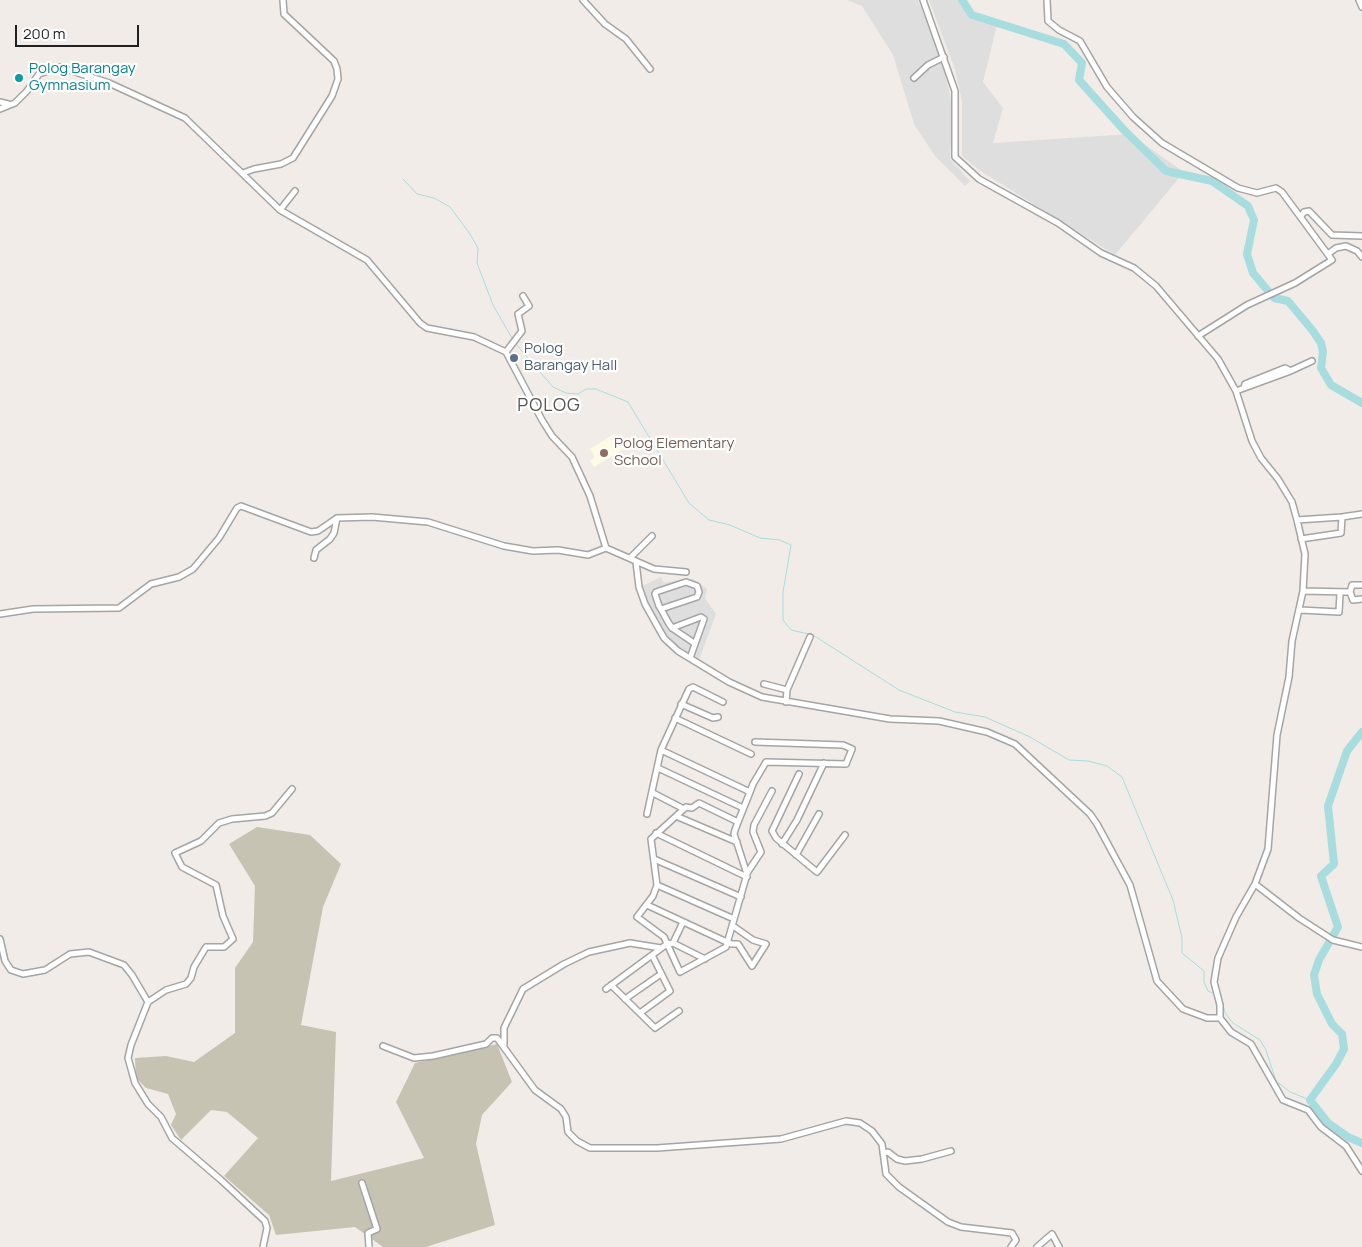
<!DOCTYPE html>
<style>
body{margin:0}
#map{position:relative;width:1362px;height:1247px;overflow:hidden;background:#f1ece7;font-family:Manrope,sans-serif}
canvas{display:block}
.scale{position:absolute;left:15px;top:25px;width:124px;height:22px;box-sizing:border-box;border:2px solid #212121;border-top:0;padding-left:6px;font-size:15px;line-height:18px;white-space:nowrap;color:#212121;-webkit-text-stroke:4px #fff;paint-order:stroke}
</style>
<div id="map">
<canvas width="1362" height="1247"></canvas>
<div class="scale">200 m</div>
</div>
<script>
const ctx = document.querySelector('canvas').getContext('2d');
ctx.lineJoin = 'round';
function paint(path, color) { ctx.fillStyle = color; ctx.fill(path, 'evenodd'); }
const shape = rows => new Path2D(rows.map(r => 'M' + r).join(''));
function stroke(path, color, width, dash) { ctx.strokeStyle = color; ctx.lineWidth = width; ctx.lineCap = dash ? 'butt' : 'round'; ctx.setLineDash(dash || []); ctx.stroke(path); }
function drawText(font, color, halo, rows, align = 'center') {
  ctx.font = font + ' Manrope,sans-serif'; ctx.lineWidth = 4.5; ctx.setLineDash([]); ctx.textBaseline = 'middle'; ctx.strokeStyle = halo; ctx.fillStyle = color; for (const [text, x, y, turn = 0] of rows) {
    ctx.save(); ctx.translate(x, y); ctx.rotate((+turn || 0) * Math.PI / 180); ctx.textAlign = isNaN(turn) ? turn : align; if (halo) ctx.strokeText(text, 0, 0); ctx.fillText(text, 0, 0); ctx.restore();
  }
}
paint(shape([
 [847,0,918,0,943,62,953,110,950,159,970,181,965,186,935,156,914,124,893,55,862,6],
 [929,0,961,0,967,14,997,25,983,82,1003,108,993,143,1129,134,1184,172,1115,255,979,170,962,156,962,101,955,69],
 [661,577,664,583,684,579,693,579,707,589,705,598,716,614,699,660,683,651,669,640,645,598,642,586]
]), '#dfdede');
paint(shape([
 [616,433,625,448,594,467,590,461,595,457,590,449]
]), '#fffae3');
paint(shape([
 [257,827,310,835,341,864,323,907,301,1025,336,1032,331,1181,424,1158,396,1102,415,1063,497,1044,512,1082,482,1115,476,1144,495,1225,426,1247,383,1247,355,1227,276,1235,269,1215,224,1176,258,1138,227,1112,211,1110,181,1140,171,1125,176,1114,168,1094,146,1088,136,1078,135,1058,166,1056,194,1062,235,1033,235,968,253,942,255,886,229,844]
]), '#c6c3b2');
stroke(shape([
 [403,179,417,194,434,198,450,207,470,234,478,248,477,263,493,305,513,340],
 [515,343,553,387,566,393,578,394,586,389,596,389,628,402,689,503,709,520,730,525,760,538,780,540,791,545,783,592,783,620,791,630,813,635,899,690,955,712,985,717,1030,737,1069,760,1088,761,1107,766,1122,777,1173,900,1182,938,1182,953,1204,971,1204,982,1208,991,1215,994],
 [1221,996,1225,1013,1233,1023,1260,1040,1266,1050,1276,1081,1290,1092,1310,1100]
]), '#a7dddf', 1);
stroke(shape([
 [962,0,972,15,1064,44,1082,63,1079,80,1123,129,1166,171,1212,181,1248,206,1254,220,1247,254,1253,273,1274,298,1288,301,1313,331,1321,343,1323,352,1321,368,1331,385,1362,403],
 [1362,732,1347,751,1328,806,1334,864,1321,876,1338,927,1319,960,1314,975,1317,994,1332,1024,1342,1034,1344,1049,1336,1064,1310,1100,1328,1123,1348,1137,1362,1143]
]), '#a7dddf', 8);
const minor = shape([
 [583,0,605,24,626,39,650,69],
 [923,0,955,91,955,157,979,179,1058,223,1101,253,1134,268,1156,286,1218,359,1236,391,1252,441,1261,458,1278,479,1292,502,1297,520,1305,554,1303,591,1292,641,1289,677,1277,735,1268,849,1255,884,1236,917,1218,958,1214,982,1220,1005,1220,1018],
 [1047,0,1048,21,1059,30,1080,41,1107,87,1133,117,1162,143,1238,188,1257,193,1276,188,1282,192,1332,260,1295,283,1247,305,1198,336],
 [1359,0,1362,7],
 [914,78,928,65,944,57],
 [0,102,8,104],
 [0,109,15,103,27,91,39,74,60,67,109,83,185,118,280,210,367,260,420,323,427,328,474,337,506,352,542,420,552,436,572,457,590,496,606,548,588,555,558,550,533,551,504,546,428,522,372,517,337,518,318,531,311,532,241,506,237,508,219,538,193,569,179,577,151,584,119,608,33,609,0,614],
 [243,173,254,169,281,164,293,158,332,96,338,79,337,69,334,61,284,14,283,0],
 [280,210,295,191],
 [1301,216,1304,212,1309,211,1332,235,1362,236],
 [1328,254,1336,248,1346,246,1357,251,1362,257],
 [506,352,522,331,518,314,529,306,523,296],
 [1244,388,1245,384,1285,368,1289,370],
 [1236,391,1288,372,1312,361],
 [1342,517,1362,514],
 [1297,520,1342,517,1341,533,1301,539],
 [606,548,654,569,686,572],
 [314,558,316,550,330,539,334,533,337,518],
 [630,558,652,536],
 [636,562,639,587,645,604,664,638,678,651,729,682,762,697,890,719,939,721,987,732,1015,744,1090,814,1097,824,1130,885,1157,981,1183,1009,1207,1018,1220,1018,1231,1032,1251,1044,1283,1100,1308,1110,1321,1127,1346,1146,1362,1171],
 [1362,585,1352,585,1350,592,1353,600,1362,599],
 [1303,591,1350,592],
 [661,609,697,597,699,592,697,586,686,582,656,592,655,594,659,606,661,609,668,622,672,628,694,643],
 [1300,610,1339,612,1340,593],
 [672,628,701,617,704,619,690,658],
 [764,684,787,690],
 [786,702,787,690,810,637],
 [681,704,713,718,718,717],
 [675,718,751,754],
 [661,750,750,792],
 [658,768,743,808],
 [799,774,772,831,776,838,817,872,845,835],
 [653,793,684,809],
 [647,814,661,750,689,689,693,687,723,702],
 [676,816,737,842],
 [738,822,699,803,692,808,686,807,651,839,657,885,653,896,637,917,664,937,680,972,726,947,747,874,734,834,735,830,738,822,750,792,753,784,766,762,846,764,852,749,843,745,755,742],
 [656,833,747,877],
 [782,844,797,820,824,763],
 [796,855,819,814],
 [654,859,741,897],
 [747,873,761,852,753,832,754,825,772,791],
 [1255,884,1299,918,1333,940,1362,947],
 [657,885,734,919],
 [647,905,731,944,738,944,752,966,766,944,753,940,733,926],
 [0,939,5,961,11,970,23,974,45,970,70,954,89,952,124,965,132,975,148,1002,131,1045,128,1058,135,1083,148,1104,161,1117,172,1138,221,1180,265,1221,267,1228,263,1247],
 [673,943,683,922],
 [611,985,655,1028,679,1011],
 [606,989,667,944,673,943,705,959],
 [625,999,661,974],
 [148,1002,166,990,186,984,191,978,194,967,206,947,224,947,233,939,223,916,216,885,182,867,175,853,201,841,219,823,232,819,265,816,272,813,292,789],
 [640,1013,670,991,652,955],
 [504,1045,504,1028,523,989,564,964,589,952,630,943,661,948],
 [383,1046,414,1058,433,1056,486,1044,492,1038,497,1038,535,1090,561,1109,566,1117,568,1132,577,1141,590,1148,657,1148,781,1139,846,1121,860,1123,872,1131,882,1144,886,1174,899,1187,948,1222,961,1227,1012,1233,1016,1240,1011,1247],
 [883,1153,888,1152,897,1159,905,1161,922,1159,951,1151],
 [362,1183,377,1229,368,1233,369,1247],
 [1037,1247,1052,1234,1059,1247]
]);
stroke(minor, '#a5a5a5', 8);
stroke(minor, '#fff', 5);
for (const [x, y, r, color] of [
 [19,78,5,"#0f9aa8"],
 [514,358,5,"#5c6f8a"],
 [604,453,5,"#8d6e63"]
]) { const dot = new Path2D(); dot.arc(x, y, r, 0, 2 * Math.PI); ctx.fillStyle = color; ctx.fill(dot); stroke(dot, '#fff', 2); }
drawText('15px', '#0d838f', '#fff', [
 ["Polog Barangay",29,69],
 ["Gymnasium",29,86]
], 'left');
drawText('15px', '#4e5e75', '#fff', [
 ["Polog",524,349],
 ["Barangay Hall",524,366]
], 'left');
drawText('15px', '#785e54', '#fff', [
 ["Polog Elementary",614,444],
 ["School",614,461]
], 'left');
ctx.letterSpacing = '1px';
drawText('18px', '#545454', '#fff', [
 ["POLOG",549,406]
]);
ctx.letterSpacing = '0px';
</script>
